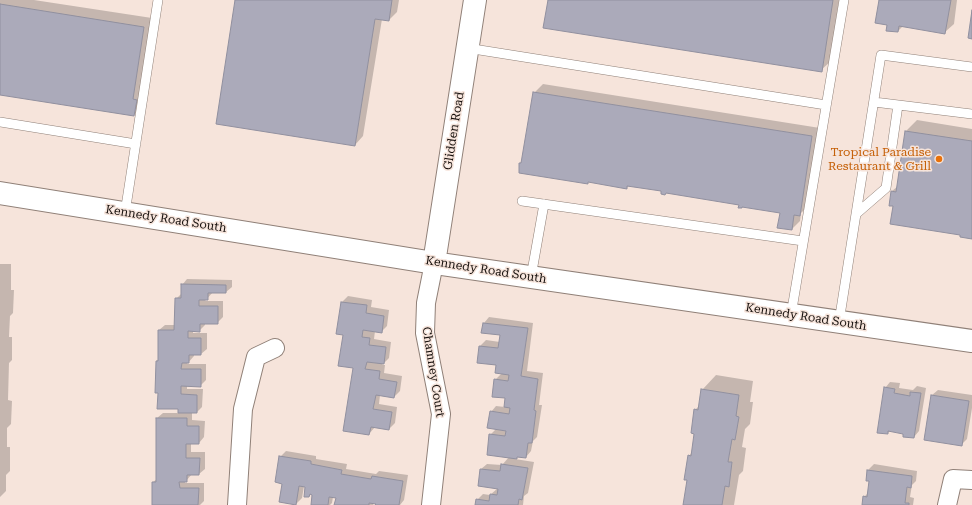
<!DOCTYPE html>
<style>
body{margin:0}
canvas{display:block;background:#f6e4db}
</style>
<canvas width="972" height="505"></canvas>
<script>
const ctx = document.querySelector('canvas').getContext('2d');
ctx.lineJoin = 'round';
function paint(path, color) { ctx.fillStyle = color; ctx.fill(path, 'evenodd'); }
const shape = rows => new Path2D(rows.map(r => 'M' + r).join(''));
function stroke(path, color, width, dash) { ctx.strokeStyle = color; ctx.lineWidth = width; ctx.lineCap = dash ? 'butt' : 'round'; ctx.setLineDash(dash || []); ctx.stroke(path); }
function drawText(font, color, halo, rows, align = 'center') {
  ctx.font = font + ' "Roboto Serif",serif'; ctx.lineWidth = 3; ctx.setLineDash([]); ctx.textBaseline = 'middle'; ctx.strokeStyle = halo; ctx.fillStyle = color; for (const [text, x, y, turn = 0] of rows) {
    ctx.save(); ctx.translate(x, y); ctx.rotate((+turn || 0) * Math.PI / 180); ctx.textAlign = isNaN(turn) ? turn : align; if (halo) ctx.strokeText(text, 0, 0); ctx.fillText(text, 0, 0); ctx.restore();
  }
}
paint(shape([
 [0,0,34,0,152,18,142,106,134,115,0,94],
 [236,0,399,0,397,12,389,20,382,19,363,136,355,145],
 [548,0,839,0,830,62,821,70],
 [880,0,957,0,954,24,945,32,903,26,898,31,888,24],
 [543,84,820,128,808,206,801,213,800,221,792,229,781,212,629,185,627,188,590,181,587,183,520,163,522,161,534,93],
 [917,120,972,129,972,238,894,205,892,191,898,186,906,131],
 [0,264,11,264,11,290,14,290,13,313,10,316,9,337,12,337,12,360,9,363,8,400,12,401,11,424,7,428,7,447,10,447,10,471,6,475,6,491,0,497],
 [187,279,232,280,232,287,226,292,213,292,205,301,223,301,223,317,217,323,205,323,205,325,199,331,193,330,193,333,207,333,207,349,201,354,194,354,194,356,187,364,206,364,206,380,200,386,187,386,187,389,203,389,202,407,197,412,192,412,192,420,205,421,204,437,199,443,191,443,191,452,205,452,205,469,199,474,192,474,186,481,185,481,185,483,204,483,204,501,200,505,153,505,153,482,157,479,157,418,163,413,179,413,179,408,159,392,156,361,159,359,159,330,165,325,175,325,176,299,182,293,182,285],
 [348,296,372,300,371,307,389,310,387,326,381,332,375,331,374,339,391,342,389,358,382,365,385,365,384,373,402,376,400,391,394,397,380,395,379,404,397,407,395,423,389,429,375,427,369,434,354,367,344,334,337,333,342,302],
 [489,317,533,323,527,371,543,373,539,405,542,405,537,437,533,441,531,451,526,457,518,456,515,459,534,462,528,493,524,496,523,505,476,505,477,500,483,494,490,495,498,488,481,469,487,464,502,465,509,457,490,435,496,429,491,412,496,406,505,407,506,397,495,380,502,373,497,365,478,362,480,346,486,340,500,342,501,334,482,332,484,323],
 [716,375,753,381,750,402,753,402,750,424,745,429,742,447,746,448,743,471,739,475,734,505,684,505,688,479,689,456,692,452,695,433,695,410,699,406,702,390],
 [890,382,900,383,899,388,913,390,917,386,926,388,919,431,914,437,904,433,890,431,888,433,885,388],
 [938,390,972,395,972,408,967,439,961,445,932,395],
 [286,451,316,456,316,459,347,464,346,469,376,474,379,471,408,475,404,500,400,505,376,505,377,503,374,503,373,505,336,505,337,498,333,497,332,503,330,505,312,505,314,494,312,494,309,496,307,487,304,486,302,498,296,504,283,483,280,457],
 [874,464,917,471,916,481,912,485,910,497,914,498,913,505,863,505,864,497,869,492,870,481,867,480,868,470]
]), '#0003');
const building = shape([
 [235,0,392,0,389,21,375,19,355,146,216,124,235,0],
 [548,0,833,0,822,72,543,28,548,0],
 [879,0,951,0,945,34,899,26,898,32,886,31,887,25,875,23,879,0],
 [0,4,144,27,133,99,137,100,134,116,0,95,0,4],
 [972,10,972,39,968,38,972,10],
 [533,92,812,136,800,216,794,215,792,230,777,228,780,213,742,207,742,208,738,208,739,205,666,193,665,195,661,194,661,191,627,186,627,189,588,182,588,184,519,173,519,163,521,163,533,92],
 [905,131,972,141,972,239,960,237,960,235,890,224,893,206,889,206,891,191,896,192,905,131],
 [181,284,226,285,226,293,208,293,208,300,199,300,199,306,218,306,218,324,200,324,200,332,188,331,188,338,201,338,201,355,189,355,189,363,182,363,181,369,201,369,201,387,181,386,181,394,197,395,197,413,178,413,178,409,157,409,158,393,155,393,156,361,158,361,158,330,174,330,175,298,181,298,181,284],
 [341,302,367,305,366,313,384,316,382,333,363,330,362,337,370,338,369,345,386,347,384,364,367,362,365,369,380,371,379,379,397,382,394,398,376,395,373,409,392,412,389,430,371,427,369,435,343,431,353,368,338,366,343,335,336,334,341,302],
 [483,323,528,328,521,376,538,379,534,410,536,411,532,443,528,443,526,458,517,457,517,459,487,455,489,434,505,436,506,431,487,428,490,411,509,414,510,408,504,407,505,398,492,397,494,379,508,381,509,375,495,373,496,365,477,363,479,346,498,348,500,335,481,333,483,323],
 [884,387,895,389,894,393,910,396,910,392,921,393,914,438,903,437,903,434,888,431,888,434,877,433,884,387],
 [701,389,739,395,736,416,739,417,735,440,732,439,728,462,732,462,729,487,725,486,722,505,683,505,687,480,684,480,688,455,691,456,694,434,691,433,694,409,698,410,701,389],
 [931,395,969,401,962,446,924,440,931,395],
 [156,418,187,418,187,426,199,426,199,444,186,444,186,458,200,458,199,475,187,475,187,482,179,482,180,488,199,488,198,505,152,505,152,482,156,482,156,418],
 [279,456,311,461,311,464,342,470,341,474,371,479,372,476,403,481,399,505,375,505,376,504,369,503,369,505,334,505,336,498,329,497,328,505,311,505,312,495,310,494,309,497,304,497,305,487,299,486,296,505,279,502,282,484,275,482,279,456],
 [501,464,528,468,522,500,519,499,518,505,475,505,476,499,489,501,490,494,497,495,498,489,478,486,480,469,500,471,501,464],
 [867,470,912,476,911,488,907,487,905,503,909,503,909,505,862,505,863,496,867,497,869,481,866,481,867,470]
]);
paint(building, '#abaaba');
stroke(building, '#91909f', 1);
const lane = shape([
 [467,48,826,105],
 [874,102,972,114],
 [0,122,136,144],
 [522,201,803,241],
 [125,213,158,0],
 [856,214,886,188,898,105],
 [531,277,544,204],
 [791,315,844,0],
 [839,322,881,55,972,67]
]);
const street = shape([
 [237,505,243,409,256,357,275,348],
 [431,505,441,414,425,333,426,303,434,263],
 [947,505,953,479,972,480]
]);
const secondary = shape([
 [0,193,434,263,972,341],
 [434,263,475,0]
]);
stroke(lane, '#908078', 10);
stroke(street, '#908078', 20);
stroke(secondary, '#908078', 24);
stroke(lane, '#fff', 9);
stroke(street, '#fff', 18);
stroke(secondary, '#fff', 22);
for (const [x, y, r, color] of [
 [939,159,4,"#e8710a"]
]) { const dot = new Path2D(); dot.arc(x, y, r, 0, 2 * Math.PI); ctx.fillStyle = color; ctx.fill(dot); stroke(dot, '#f6e4db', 1.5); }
drawText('12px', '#16100d', '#f6e4db', [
 ["Glidden Road",454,131,-81],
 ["Kennedy Road South",166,219,9],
 ["Kennedy Road South",486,270,9],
 ["Kennedy Road South",806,317,9],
 ["Chamney Court",433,372,81]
]);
drawText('12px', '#c56008', '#f6e4db', [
 ["Tropical Paradise",931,152],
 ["Restaurant & Grill",931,166]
], 'right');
</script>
